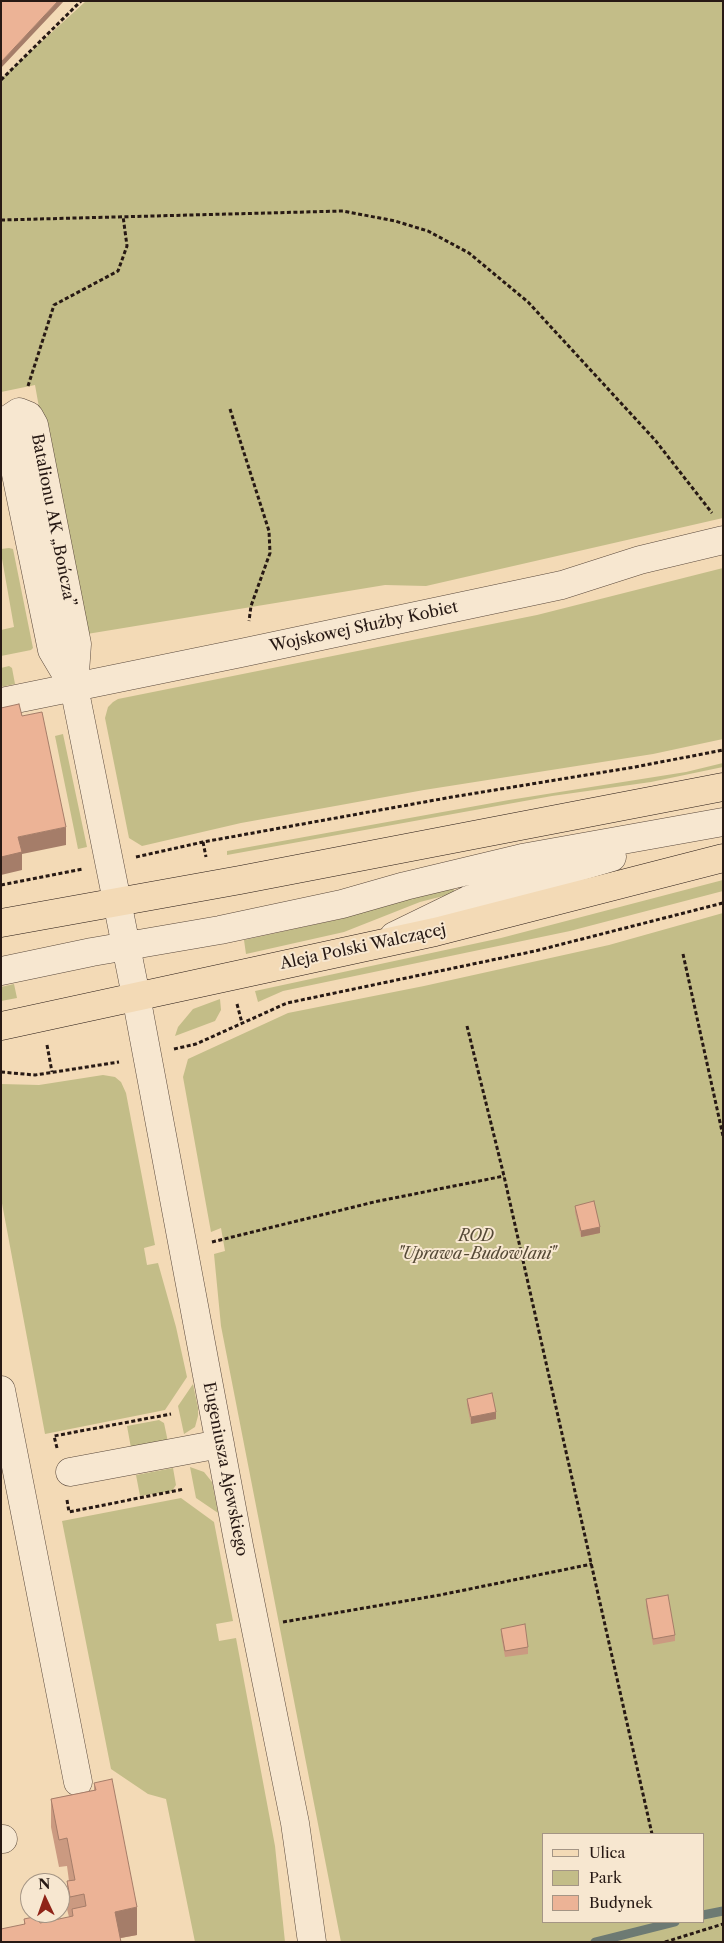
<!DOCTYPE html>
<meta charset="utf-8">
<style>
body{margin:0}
#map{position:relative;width:724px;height:1943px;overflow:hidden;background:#f3dab6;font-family:"Libre Caslon Text",serif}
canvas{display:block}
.frame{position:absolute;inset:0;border:2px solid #271914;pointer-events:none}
.legend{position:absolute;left:542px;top:1833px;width:162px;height:90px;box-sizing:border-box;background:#f7e7d0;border:1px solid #a49585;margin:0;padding:6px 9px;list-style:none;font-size:15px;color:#271914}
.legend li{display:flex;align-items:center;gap:10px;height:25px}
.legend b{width:25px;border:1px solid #a49585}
.north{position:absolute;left:20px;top:1873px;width:50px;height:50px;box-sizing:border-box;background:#f7e7d0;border:1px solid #a49585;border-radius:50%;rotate:357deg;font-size:14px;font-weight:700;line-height:20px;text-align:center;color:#271914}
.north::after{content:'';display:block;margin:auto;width:18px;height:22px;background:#8f2418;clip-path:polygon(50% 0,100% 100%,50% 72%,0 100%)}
</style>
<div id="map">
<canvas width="724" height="1943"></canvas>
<div class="frame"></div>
<ul class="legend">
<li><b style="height:6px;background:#f3dab6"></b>Ulica</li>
<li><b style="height:14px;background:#c3bd88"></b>Park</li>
<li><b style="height:14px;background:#ecb396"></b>Budynek</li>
</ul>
<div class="north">N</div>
</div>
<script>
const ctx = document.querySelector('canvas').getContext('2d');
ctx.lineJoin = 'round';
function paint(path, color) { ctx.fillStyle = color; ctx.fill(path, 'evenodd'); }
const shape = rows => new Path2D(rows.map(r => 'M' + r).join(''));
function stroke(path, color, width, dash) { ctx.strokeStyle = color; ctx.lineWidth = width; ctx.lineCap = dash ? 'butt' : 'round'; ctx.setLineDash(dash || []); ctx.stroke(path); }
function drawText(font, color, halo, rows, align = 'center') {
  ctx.font = font + ' "Libre Caslon Text",serif'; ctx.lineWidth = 4; ctx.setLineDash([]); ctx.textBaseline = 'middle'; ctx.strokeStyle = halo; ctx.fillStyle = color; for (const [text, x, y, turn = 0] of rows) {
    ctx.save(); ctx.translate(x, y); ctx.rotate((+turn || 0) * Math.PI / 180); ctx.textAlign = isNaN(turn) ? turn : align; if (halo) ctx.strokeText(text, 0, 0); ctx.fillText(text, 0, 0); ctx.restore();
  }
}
paint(shape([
 [86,1,723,1,723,518,426,586,385,585,87,634,49,463,35,385,1,392,1,79],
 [9,548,13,549,33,648,31,650,1,656,1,630,14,627,1,553,1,549],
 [723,568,723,739,653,754,424,790,241,823,142,846,129,838,105,718,108,707,113,702,118,699,537,615],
 [9,666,12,668,15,684,1,687,1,668],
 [63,734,87,847,78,849,55,736],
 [723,763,723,767,651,782,552,796,227,855,227,851,509,800,686,772],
 [723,880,723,891,570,931,283,991,258,1002,255,991,501,938],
 [453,887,455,893,420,902,344,932,246,954,244,940,340,919],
 [723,913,723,1942,341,1942,221,1326,214,1254,225,1251,221,1228,211,1232,183,1077,188,1059,288,1013,424,986,609,945],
 [543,1834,703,1834,703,1922,543,1922],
 [14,984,17,998,1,1001,1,987],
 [220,999,221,1010,215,1021,175,1036,178,1027,193,1009],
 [103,1075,115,1077,121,1082,126,1093,155,1245,144,1248,147,1265,158,1263,176,1327,187,1377,165,1410,45,1434,1,1198,1,1084,39,1085],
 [193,1384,198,1408,198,1416,195,1427,184,1434,178,1406],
 [159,1420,164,1423,168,1442,131,1448,127,1426],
 [190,1467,204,1472,212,1482,218,1513,196,1498],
 [173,1468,176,1485,172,1491,140,1496,136,1475],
 [181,1498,214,1522,233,1621,216,1624,219,1641,236,1638,275,1846,285,1942,195,1942,166,1799,148,1794,111,1769,62,1521]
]), '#c3bd88');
stroke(shape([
 [703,1915,723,1911],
 [595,1942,675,1922]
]), '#6d7a73', 9);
const minor = shape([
 [74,687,52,650,7,430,7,424,10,418,19,412,29,416,34,425,77,644,74,687,136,996,239,1546,295,1823,312,1942],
 [1,702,241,653,562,585,640,560,723,540],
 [394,936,468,900,612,857],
 [1,971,92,952,220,930,342,904,405,886,522,858,723,822],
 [1,1390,78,1782],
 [70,1472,220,1444],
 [1,1839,3,1839]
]);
const major = shape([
 [1,923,240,880,723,787],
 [1,1026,435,932,723,858]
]);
stroke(minor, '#5a493c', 29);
stroke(major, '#271914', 29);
stroke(shape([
 [1,80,81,1],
 [1,220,343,211,395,221,428,231,469,253,528,302,655,440,712,513],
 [28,386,54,305,118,271,127,246,123,216],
 [230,409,269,531,270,553,251,606,249,621],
 [203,842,206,857],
 [136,857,203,842,452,797,635,767,723,750],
 [1,885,83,869],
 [683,954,723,1136],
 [237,1004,242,1023],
 [467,1026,504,1176,652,1834],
 [47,1045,52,1072],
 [174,1049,196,1044,287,1003,535,951,723,903],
 [1,1072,35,1075,119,1062],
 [212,1242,374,1202,504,1176],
 [57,1448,54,1436,171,1414],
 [67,1500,69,1512,184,1489],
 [283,1622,440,1595,592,1564],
 [665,1942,723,1924]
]), '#271914', 3, [4, 2.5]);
stroke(minor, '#f7e7d0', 28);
stroke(major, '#f3dab6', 28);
paint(shape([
 [575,1206,600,1233,581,1237,575,1212],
 [467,1399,496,1419,471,1424,467,1405],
 [646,1599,675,1635,675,1641,653,1645,646,1606],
 [501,1629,528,1647,528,1654,505,1657,501,1635],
 [94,1783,137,1935,121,1938,24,1924,24,1919,40,1923,69,1917,67,1909,67,1881,69,1881,67,1866,59,1867,51,1827,51,1799,94,1790]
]), '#cb9a81');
paint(shape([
 [58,1,64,1,1,68,1,62],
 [66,827,66,845,22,854,22,870,1,875,1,857,18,837],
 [600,1227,600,1233,581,1237,581,1231],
 [496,1412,496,1419,471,1424,471,1417],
 [137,1907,137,1935,115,1939,115,1912]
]), '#a57d69');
const building = shape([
 [1,1,58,1,1,62,1,1],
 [19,704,22,716,42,712,66,827,18,837,22,852,1,857,1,708,19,704],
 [594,1201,600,1227,581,1231,575,1206,594,1201],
 [492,1393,496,1412,471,1417,467,1399,492,1393],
 [668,1595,675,1635,653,1639,646,1599,668,1595],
 [525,1624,528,1647,505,1651,501,1629,525,1624],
 [112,1779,137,1907,115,1912,121,1942,1,1942,1,1929,25,1924,24,1919,38,1916,40,1923,73,1916,72,1909,86,1906,84,1894,70,1897,67,1881,75,1880,67,1838,59,1840,51,1799,96,1790,94,1783,112,1779]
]);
paint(building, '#ecb396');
stroke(building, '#a57d69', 1);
drawText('16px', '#271914', '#f7e7d0', [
 ["Batalionu AK „Bończa”",53,520,79],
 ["Wojskowej Służby Kobiet",364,627,-12],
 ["Aleja Polski Walczącej",363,947,-12],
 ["Eugeniusza Ajewskiego",225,1469,79]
]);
drawText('italic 16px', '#564a37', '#f7e7d0', [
 ["ROD",476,1236],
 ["\"Uprawa-Budowlani\"",476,1254]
]);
</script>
